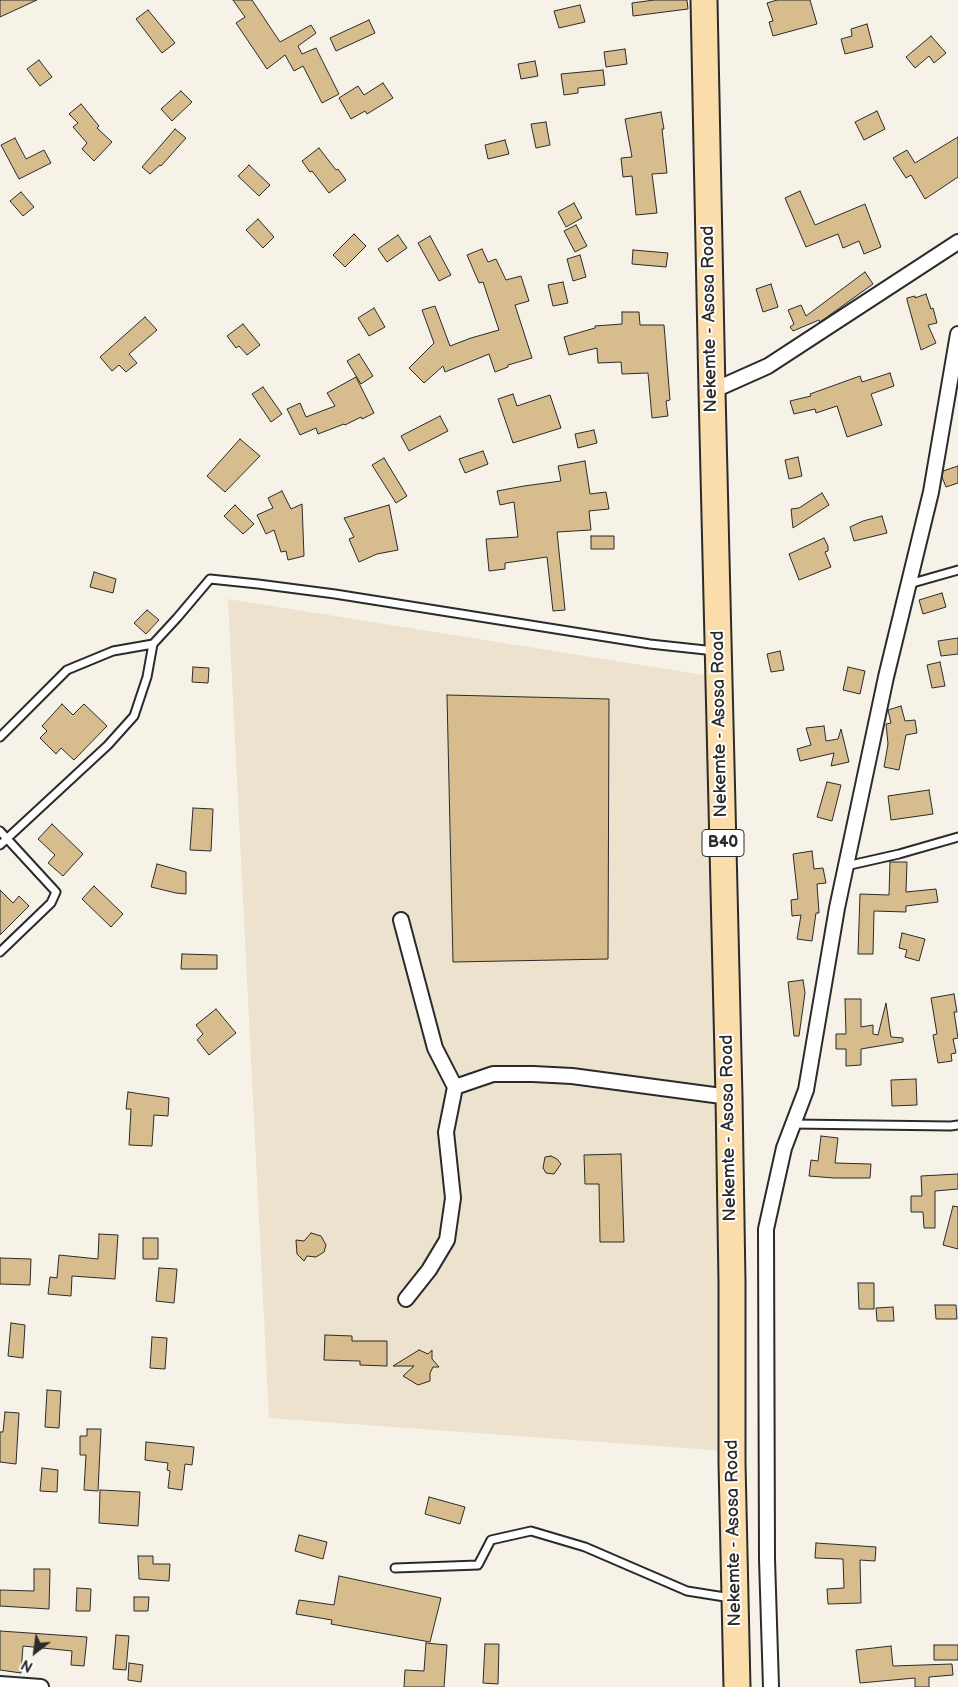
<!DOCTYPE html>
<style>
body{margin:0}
#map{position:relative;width:958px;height:1687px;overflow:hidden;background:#f7f2e8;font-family:"Balsamiq Sans",sans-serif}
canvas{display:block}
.north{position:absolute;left:10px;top:1627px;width:50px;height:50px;-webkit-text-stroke:4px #fff;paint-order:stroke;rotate:210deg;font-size:14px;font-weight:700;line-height:20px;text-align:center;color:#2b2b2b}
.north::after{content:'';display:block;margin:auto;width:18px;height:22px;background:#2b2b2b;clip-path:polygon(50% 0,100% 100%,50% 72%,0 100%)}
</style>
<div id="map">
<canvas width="958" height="1687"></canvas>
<div class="north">N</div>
</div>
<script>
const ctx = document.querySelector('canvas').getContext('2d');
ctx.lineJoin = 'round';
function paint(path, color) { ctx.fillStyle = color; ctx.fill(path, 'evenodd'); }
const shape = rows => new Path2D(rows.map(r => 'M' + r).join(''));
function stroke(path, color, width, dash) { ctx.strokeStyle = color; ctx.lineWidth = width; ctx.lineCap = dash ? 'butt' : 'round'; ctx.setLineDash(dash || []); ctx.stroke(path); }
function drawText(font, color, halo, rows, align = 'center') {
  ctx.font = font + ' "Balsamiq Sans",sans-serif'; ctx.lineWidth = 4; ctx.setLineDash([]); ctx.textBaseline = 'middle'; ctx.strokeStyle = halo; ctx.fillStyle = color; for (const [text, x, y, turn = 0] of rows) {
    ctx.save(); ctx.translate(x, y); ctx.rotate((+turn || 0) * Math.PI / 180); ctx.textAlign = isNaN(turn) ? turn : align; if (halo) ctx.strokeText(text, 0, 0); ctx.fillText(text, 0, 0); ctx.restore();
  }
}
paint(shape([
 [228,599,729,679,739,1452,269,1418]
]), '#ede2cd');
const building = shape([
 [0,0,37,0,0,17,0,0],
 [233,0,252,0,280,42,311,25,316,33,298,46,302,54,316,48,339,94,322,103,303,66,294,71,285,55,267,69,236,23,245,17,233,0],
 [654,0,687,0,688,9,633,16,632,3,654,0],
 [777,0,810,0,817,24,773,36,769,22,773,21,767,3,777,0],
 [580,5,585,22,559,28,554,11,580,5],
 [148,10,175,43,162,53,136,19,148,10],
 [369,20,375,33,336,51,330,38,369,20],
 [867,24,873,47,845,54,841,39,852,36,851,29,867,24],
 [931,36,946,53,934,63,929,56,915,68,906,57,931,36],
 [625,49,627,64,606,67,604,52,625,49],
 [39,60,52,77,40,86,27,69,39,60],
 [535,61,538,76,521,79,518,64,535,61],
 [603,70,605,85,578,88,578,93,564,95,561,74,603,70],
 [383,83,393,98,367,114,365,111,351,119,339,98,358,86,364,95,383,83],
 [181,91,192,102,172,121,161,109,181,91],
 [81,104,99,126,97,128,112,142,94,161,82,149,87,143,73,127,78,123,69,114,81,104],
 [877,111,885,129,864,140,855,122,877,111],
 [661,112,664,129,662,129,667,173,652,174,657,213,636,215,632,176,623,177,621,158,632,157,625,119,661,112],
 [546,122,550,145,536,148,531,124,546,122],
 [175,129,186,138,161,166,160,165,150,174,142,167,175,129],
 [958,137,958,177,925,199,911,175,906,178,893,158,907,150,915,163,958,137],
 [15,138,26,159,44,150,51,163,19,179,1,145,15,138],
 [505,140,509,154,488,159,485,145,505,140],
 [319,148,336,170,338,169,346,180,329,193,312,171,310,172,302,161,319,148],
 [249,165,270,185,259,196,238,176,249,165],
 [800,191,815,225,865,204,881,247,864,254,859,241,843,248,838,234,806,247,785,198,800,191],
 [21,192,34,207,23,216,10,201,21,192],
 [574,203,582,218,566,227,558,212,574,203],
 [258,219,274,237,263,248,246,230,258,219],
 [576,225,587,246,575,252,564,231,576,225],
 [354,234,366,246,345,267,333,255,354,234],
 [398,235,407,248,387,262,378,249,398,235],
 [430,236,451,275,439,281,418,243,430,236],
 [482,249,488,262,496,259,506,280,521,276,529,301,515,305,532,358,508,365,508,367,495,372,489,354,445,372,443,366,424,383,409,368,434,343,422,310,435,306,450,346,471,338,499,330,483,282,479,283,467,255,482,249],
 [633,250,668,253,666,267,632,264,633,250],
 [580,255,586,277,573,281,567,259,580,255],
 [865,272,873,284,820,322,819,320,793,331,790,327,794,324,788,310,801,305,806,316,865,272],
 [563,282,568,303,553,306,548,285,563,282],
 [771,284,778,307,763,312,756,289,771,284],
 [926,294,931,309,933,308,937,323,928,325,936,343,921,350,907,300,907,298,915,296,915,298,926,294],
 [374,308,385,327,369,336,358,318,374,308],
 [622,312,639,312,640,325,664,325,670,400,666,401,668,416,652,418,648,373,622,374,621,362,598,363,597,348,569,355,564,337,595,328,595,326,622,324,622,312],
 [145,317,157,330,129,354,137,363,126,372,119,365,112,371,100,357,145,317],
 [243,324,260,345,247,355,239,346,236,348,227,336,243,324],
 [359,354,373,376,361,384,347,361,359,354],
 [890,373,894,386,871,394,882,425,847,437,837,406,816,413,815,409,794,414,790,401,811,396,810,394,860,376,862,382,890,373],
 [356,377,374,413,362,419,361,417,345,425,344,424,318,434,316,428,300,435,287,409,300,403,306,417,335,406,327,393,356,377],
 [263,387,282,414,271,422,252,394,263,387],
 [513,394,517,406,550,395,561,428,513,443,498,399,513,394],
 [440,416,448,431,409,451,401,436,440,416],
 [594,430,597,443,578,448,575,434,594,430],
 [240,439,260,456,225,492,207,476,240,439],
 [483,451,488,464,465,473,459,459,483,451],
 [798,457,802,476,789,479,785,460,798,457],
 [384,458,407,496,396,503,372,465,384,458],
 [585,461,590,494,606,492,609,509,589,511,591,530,557,532,565,610,553,611,547,557,505,563,505,569,489,571,486,539,518,537,514,502,500,505,497,491,524,486,561,481,558,466,585,461],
 [958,466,958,483,946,487,942,477,943,471,958,466],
 [282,491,291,509,302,504,304,556,288,560,286,551,281,552,274,530,266,534,257,515,273,508,268,498,282,491],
 [822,493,829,505,793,528,791,509,799,508,822,493],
 [235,505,254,524,243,534,224,516,235,505],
 [389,505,398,550,377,554,359,562,349,539,354,537,344,518,389,505],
 [882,516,887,533,854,541,850,527,863,521,882,516],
 [591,536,614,536,614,549,591,549,591,536],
 [824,538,828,546,828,551,825,552,831,567,799,580,789,554,824,538],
 [94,572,116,579,113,593,90,587,94,572],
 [942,593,946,607,923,614,919,600,942,593],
 [147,610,159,620,146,634,134,623,147,610],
 [958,638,958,654,941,656,938,641,958,638],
 [780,651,784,670,771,672,767,654,780,651],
 [940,662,945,686,932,688,927,665,940,662],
 [193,667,209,668,208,683,192,682,193,667],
 [848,667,865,671,860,694,843,690,848,667],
 [447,695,609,699,608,959,453,962,447,695],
 [62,704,73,715,84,704,107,726,74,760,61,748,56,754,40,738,47,731,42,726,62,704],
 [901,706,905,721,915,720,917,733,906,735,899,770,884,767,888,744,886,724,891,723,888,710,901,706],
 [824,726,826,741,838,739,841,729,849,762,831,766,834,753,800,761,797,749,811,745,806,728,824,726],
 [827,782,841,785,832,821,817,817,827,782],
 [929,790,933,814,891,820,888,796,929,790],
 [193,808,213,809,211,851,190,850,193,808],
 [52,824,83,854,63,876,48,863,55,855,38,839,52,824],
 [812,851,814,869,823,868,826,883,817,884,819,913,816,913,812,941,797,939,801,915,792,916,791,900,798,899,793,854,812,851],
 [890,862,907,862,906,892,936,889,938,902,906,906,906,912,874,911,873,954,858,954,860,894,889,895,890,862],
 [157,864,186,872,186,894,176,893,151,887,157,864],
 [94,886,123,914,111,927,82,899,94,886],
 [0,890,13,903,19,896,29,906,0,935,0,890],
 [902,933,925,939,919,961,905,957,907,950,899,948,902,933],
 [182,954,217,955,217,969,181,969,182,954],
 [803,980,805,993,799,1036,794,1036,788,982,803,980],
 [954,994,957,1012,954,1012,958,1038,953,1039,956,1053,951,1054,952,1061,938,1063,933,1035,937,1034,931,998,954,994],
 [845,999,861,999,861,1027,873,1025,873,1034,878,1035,886,1003,891,1037,903,1038,903,1042,861,1049,861,1065,846,1066,846,1049,836,1049,836,1034,846,1034,845,999],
 [216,1009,236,1033,209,1055,197,1040,203,1034,196,1025,216,1009],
 [916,1079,917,1105,892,1106,891,1080,916,1079],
 [128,1092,169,1098,168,1116,154,1115,152,1146,129,1145,131,1109,126,1109,128,1092],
 [821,1136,838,1138,835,1163,871,1164,870,1178,834,1178,809,1176,811,1160,818,1161,821,1136],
 [621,1154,624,1242,600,1242,599,1184,585,1184,584,1155,621,1154],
 [551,1156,557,1159,561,1164,554,1174,546,1173,543,1168,545,1157,551,1156],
 [958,1174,958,1189,935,1191,935,1228,924,1228,923,1212,911,1212,911,1196,922,1196,921,1176,958,1174],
 [953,1206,958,1207,958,1249,943,1245,953,1206],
 [311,1233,321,1236,326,1245,324,1252,316,1257,307,1256,304,1261,297,1254,296,1240,304,1241,311,1233],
 [99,1234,118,1235,115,1279,72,1276,71,1296,48,1294,50,1277,57,1278,59,1255,98,1259,99,1234],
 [143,1238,158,1238,158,1259,143,1259,143,1238],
 [0,1258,31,1259,30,1285,0,1284,0,1258],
 [159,1268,177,1269,174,1303,156,1301,159,1268],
 [858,1283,874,1283,874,1309,859,1309,858,1283],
 [935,1305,956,1305,957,1319,936,1319,935,1305],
 [893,1307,894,1321,877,1321,876,1308,893,1307],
 [11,1323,25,1325,23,1358,8,1356,11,1323],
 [325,1335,352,1336,352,1341,387,1341,387,1366,360,1365,360,1361,324,1360,325,1335],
 [152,1337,167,1338,165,1369,150,1368,152,1337],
 [419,1350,428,1354,432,1350,432,1359,439,1367,433,1367,430,1373,430,1381,418,1385,403,1376,414,1366,393,1366,419,1350],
 [47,1390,61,1391,59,1428,45,1427,47,1390],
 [5,1412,19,1413,16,1464,0,1462,0,1432,3,1432,5,1412],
 [87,1429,101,1429,98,1491,84,1490,86,1455,80,1455,80,1436,87,1436,87,1429],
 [146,1442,194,1447,192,1465,185,1464,182,1490,168,1488,170,1471,167,1470,168,1463,145,1460,146,1442],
 [42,1468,58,1470,57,1492,40,1491,42,1468],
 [100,1490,140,1492,138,1526,99,1523,100,1490],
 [429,1497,465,1507,460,1524,425,1514,429,1497],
 [299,1535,327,1542,323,1559,295,1551,299,1535],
 [816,1543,876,1547,875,1561,860,1560,861,1603,828,1604,827,1589,844,1588,843,1559,815,1558,816,1543],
 [138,1556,153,1556,153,1564,170,1564,169,1581,139,1579,138,1556],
 [34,1569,50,1569,49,1609,0,1606,0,1590,34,1591,34,1569],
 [339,1576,441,1598,430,1642,331,1624,332,1620,296,1614,299,1600,334,1605,339,1576],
 [77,1588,91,1589,90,1611,76,1611,77,1588],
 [134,1597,149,1597,148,1611,134,1611,134,1597],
 [0,1631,87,1637,84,1666,71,1665,72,1651,23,1646,21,1673,0,1670,0,1631],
 [116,1635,129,1636,126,1670,113,1669,116,1635],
 [426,1643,447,1645,444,1687,404,1687,405,1670,424,1671,426,1643],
 [485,1644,499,1644,498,1684,483,1683,485,1644],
 [934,1645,958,1645,958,1660,934,1660,934,1645],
 [891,1646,893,1666,952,1664,953,1675,929,1677,929,1687,915,1687,915,1678,860,1683,856,1650,891,1646],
 [129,1663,143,1665,141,1682,128,1680,129,1663]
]);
paint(building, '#d7bd8d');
stroke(building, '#2b2b2b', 1);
const lane = shape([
 [909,584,958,570],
 [0,737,67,670,113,651,153,644,177,618,210,579,258,584,335,594,650,644,715,651],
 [0,831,56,892,51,903,0,952],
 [0,845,108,745,134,716,147,677,153,644],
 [846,866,899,854,958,837],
 [792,1124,951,1126,958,1125],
 [395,1568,478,1565,491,1540,531,1531,585,1547,687,1591,731,1598]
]);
const street = shape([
 [712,391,768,366,958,242],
 [401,920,435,1048,455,1087,446,1132,453,1198,447,1240,429,1270,406,1299],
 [455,1087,493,1074,533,1074,572,1076,729,1097],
 [0,1684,41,1687],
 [771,1687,767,1559,766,1229,784,1148,806,1090,837,908,886,677,931,492,958,334]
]);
const highway = shape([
 [704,0,712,391,729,1097,732,1282,732,1463,737,1687]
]);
stroke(lane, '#2b2b2b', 11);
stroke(street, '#2b2b2b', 18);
stroke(highway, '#2b2b2b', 29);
stroke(lane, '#fff', 7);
stroke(street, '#fff', 14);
stroke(highway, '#faddab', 25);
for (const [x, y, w] of [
 [723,843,42]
]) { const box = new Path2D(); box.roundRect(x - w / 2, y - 13.5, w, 27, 4); ctx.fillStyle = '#fff'; ctx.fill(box); stroke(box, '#2b2b2b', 1); }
drawText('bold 16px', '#2b2b2b', null, [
 ["B40",723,843]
]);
drawText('18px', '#2b2b2b', '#fff', [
 ["Nekemte - Asosa Road",710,319,-91],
 ["Nekemte - Asosa Road",720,724,-91],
 ["Nekemte - Asosa Road",729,1128,-91],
 ["Nekemte - Asosa Road",734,1533,-91]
]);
</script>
